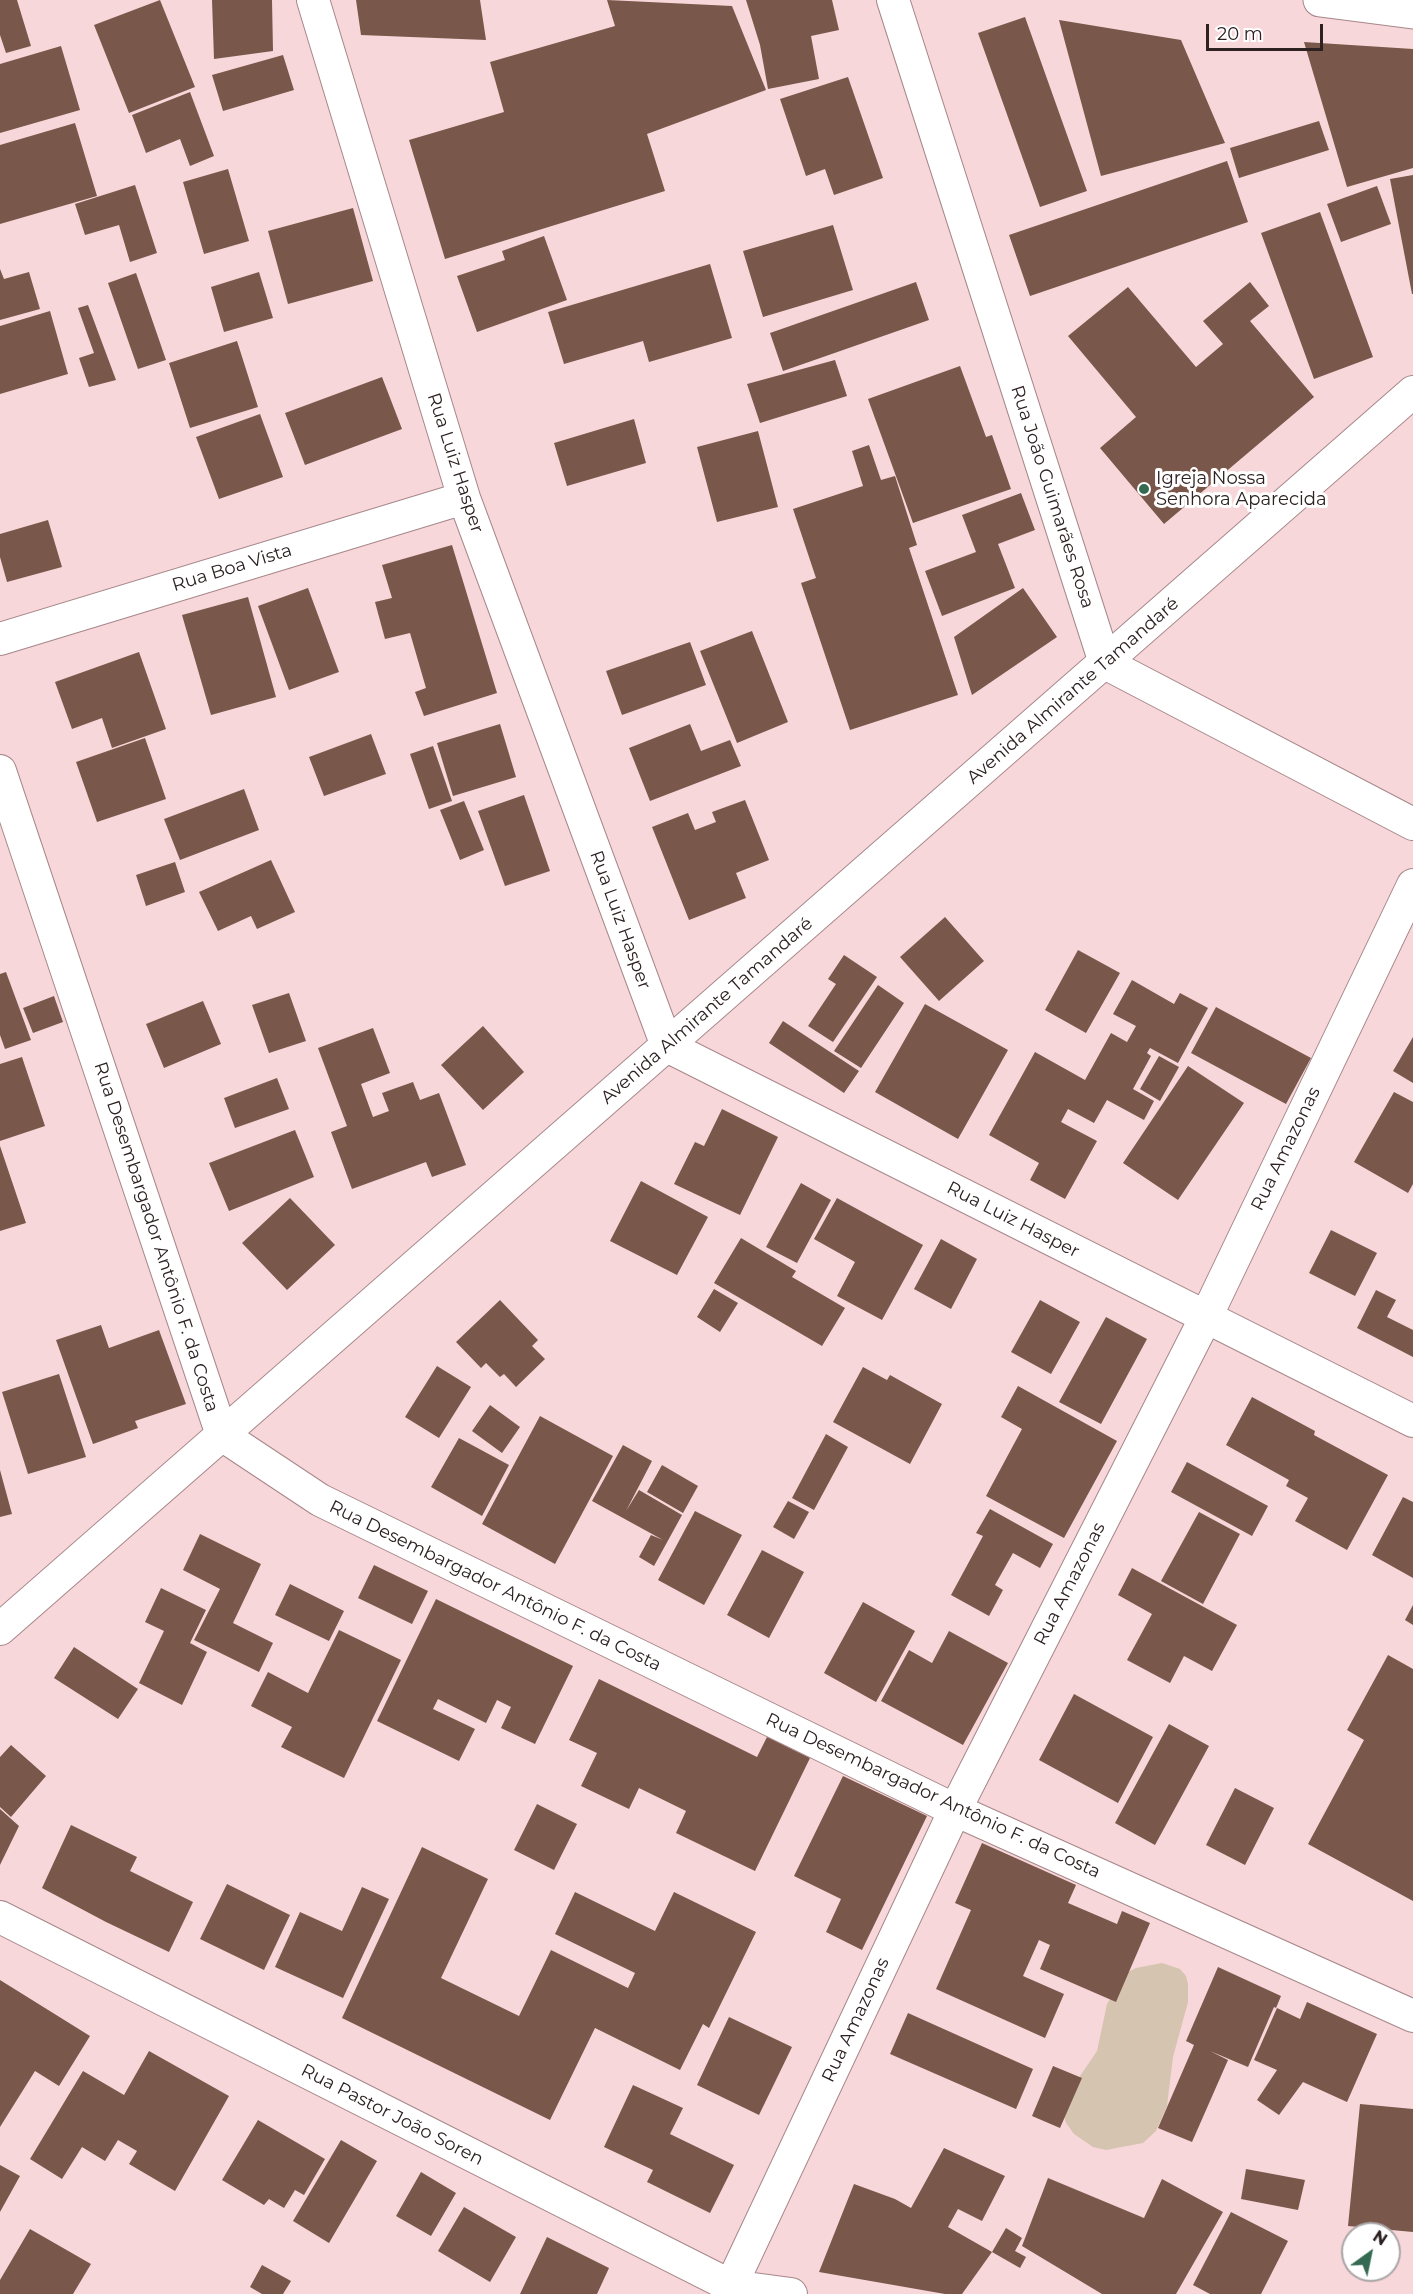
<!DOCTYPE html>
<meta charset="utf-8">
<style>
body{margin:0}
#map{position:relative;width:1413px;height:2294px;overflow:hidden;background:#f8d7da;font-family:Montserrat,sans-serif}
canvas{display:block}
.north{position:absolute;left:1341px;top:2222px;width:60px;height:60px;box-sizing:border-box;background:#fff;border:2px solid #aba6a7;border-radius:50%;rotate:33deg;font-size:16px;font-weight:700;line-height:24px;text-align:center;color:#2d2122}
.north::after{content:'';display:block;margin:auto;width:21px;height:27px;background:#346a51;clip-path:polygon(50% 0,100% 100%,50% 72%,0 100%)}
.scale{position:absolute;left:1206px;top:24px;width:117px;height:27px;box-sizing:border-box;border:3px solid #2d2122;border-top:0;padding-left:8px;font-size:18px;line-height:21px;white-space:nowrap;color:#2d2122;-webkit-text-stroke:4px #fff;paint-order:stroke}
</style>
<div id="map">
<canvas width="1413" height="2294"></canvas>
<div class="north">N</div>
<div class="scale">20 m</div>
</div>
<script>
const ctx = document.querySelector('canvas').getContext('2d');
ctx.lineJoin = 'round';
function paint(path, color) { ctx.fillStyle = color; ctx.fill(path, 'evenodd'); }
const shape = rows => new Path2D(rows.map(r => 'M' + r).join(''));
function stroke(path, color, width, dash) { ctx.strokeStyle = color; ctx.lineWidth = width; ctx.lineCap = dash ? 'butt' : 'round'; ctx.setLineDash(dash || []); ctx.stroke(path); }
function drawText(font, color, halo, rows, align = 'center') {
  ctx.font = font + ' Montserrat,sans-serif'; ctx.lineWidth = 6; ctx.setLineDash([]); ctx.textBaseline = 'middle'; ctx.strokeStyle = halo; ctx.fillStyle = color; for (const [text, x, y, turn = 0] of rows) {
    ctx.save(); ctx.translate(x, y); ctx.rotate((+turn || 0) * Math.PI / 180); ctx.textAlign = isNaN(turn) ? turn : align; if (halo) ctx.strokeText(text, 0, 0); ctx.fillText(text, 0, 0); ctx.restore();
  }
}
paint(shape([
 [1162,1963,1180,1969,1186,1976,1188,1984,1188,2002,1173,2057,1167,2106,1156,2131,1143,2143,1106,2150,1093,2147,1074,2134,1066,2123,1063,2113,1076,2082,1097,2051,1107,2004,1126,1973,1136,1968]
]), '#d4c4b0');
paint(shape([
 [0,0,17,0,31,46,6,53,0,35],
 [160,0,195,87,129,113,94,25],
 [212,0,272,0,273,51,214,59],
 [356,0,480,0,486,40,361,35],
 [607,0,732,6,766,90,647,134,665,191,445,259,409,140,504,112,490,62,615,26],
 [746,0,832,0,839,30,811,36,819,79,768,89,760,45],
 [1025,17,1087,191,1040,207,978,33],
 [1059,20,1181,40,1225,143,1101,176],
 [1304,42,1413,49,1413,168,1347,187],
 [61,46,80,110,0,133,0,64],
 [283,55,294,90,223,111,212,75],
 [848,77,883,178,834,195,825,169,806,176,780,99],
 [190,92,214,156,190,166,180,139,146,153,132,115],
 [1319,121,1329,150,1239,178,1230,148],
 [75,123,97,196,0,224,0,145],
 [1227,161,1248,222,1030,296,1009,235],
 [228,169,249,241,204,254,183,182],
 [1413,175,1413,294,1412,294,1390,179],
 [135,185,157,253,130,262,119,225,85,235,75,204],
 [1377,186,1391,224,1341,242,1327,204],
 [353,208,373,281,288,304,268,231],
 [1320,212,1373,357,1314,379,1261,233],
 [833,225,853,290,763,317,743,251],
 [544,236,567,300,477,332,457,276,505,260,502,251],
 [710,264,732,338,649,362,643,341,564,364,548,312],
 [0,269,4,279,29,272,40,309,0,320],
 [259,272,273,318,224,332,211,287],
 [136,273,166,360,138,369,108,283],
 [916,282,929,320,783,371,770,333],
 [1250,282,1269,306,1250,321,1314,397,1164,524,1100,448,1136,417,1068,336,1128,287,1196,367,1223,344,1203,321],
 [88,305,116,380,89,387,79,358,94,353,78,308],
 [50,311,68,374,0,394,0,326],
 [237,341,258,407,190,428,169,363],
 [835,360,847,396,760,423,747,384],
 [960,366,986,437,992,435,1011,489,913,523,868,399],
 [382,377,402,429,305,465,285,413],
 [260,414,283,477,219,499,196,437],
 [634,419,646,463,567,486,554,443],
 [758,431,778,507,717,522,697,447],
 [869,445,881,480,895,476,917,545,909,548,958,695,850,730,801,583,816,578,793,509,863,486,852,451],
 [1021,493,1035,530,998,544,1015,588,942,616,925,571,976,552,962,515],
 [48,520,62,567,7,582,0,557,0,534],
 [452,545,497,693,424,716,415,692,426,688,410,633,385,639,375,602,392,598,382,565],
 [308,588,339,672,289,690,258,606],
 [1023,588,1057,637,972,695,954,637],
 [248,597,276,697,211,715,182,615],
 [752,631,788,722,737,743,700,651],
 [690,642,706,685,622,715,606,671],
 [139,652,166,729,112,748,102,718,72,729,55,682],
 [500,724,516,777,453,796,437,743],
 [690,724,701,751,730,740,741,766,650,801,629,748],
 [371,734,386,774,324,796,309,757],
 [145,738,166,799,97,822,76,762],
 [433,746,452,801,429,809,410,754],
 [244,789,259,830,180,860,164,819],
 [524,795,550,871,505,886,478,811],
 [745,800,769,860,736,873,746,898,689,920,652,827,688,813,695,830,716,822,712,812],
 [464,801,484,850,460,860,440,810],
 [271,860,295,912,257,929,251,916,218,931,199,892],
 [175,862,185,892,146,906,136,875],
 [945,917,984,961,939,1001,900,957],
 [1078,950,1120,973,1086,1033,1045,1010],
 [844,955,877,977,833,1042,808,1026,836,984,828,979],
 [6,972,31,1040,5,1049,0,1035,0,974],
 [1132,980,1174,1004,1180,993,1208,1008,1178,1063,1150,1048,1147,1053,1151,1056,1133,1089,1154,1101,1144,1120,1107,1100,1094,1123,1068,1109,1061,1122,1097,1141,1065,1199,1030,1180,1039,1163,989,1135,1035,1052,1085,1080,1111,1033,1127,1042,1136,1026,1113,1014],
 [878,985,904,1003,861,1068,834,1051],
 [289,993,306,1041,269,1053,252,1005],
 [54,996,63,1022,33,1033,23,1008],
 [203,1001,221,1044,164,1068,146,1024],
 [925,1004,1008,1050,958,1139,875,1092],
 [1216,1007,1311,1058,1286,1104,1191,1053],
 [783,1021,859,1071,844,1093,769,1043],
 [483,1026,524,1072,483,1110,441,1065],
 [373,1028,390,1073,361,1084,373,1117,389,1111,382,1093,413,1082,420,1100,439,1093,466,1165,432,1177,426,1162,352,1189,331,1132,347,1126,318,1048],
 [1413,1037,1413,1083,1393,1071],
 [1159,1056,1179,1067,1160,1101,1140,1089],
 [22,1057,45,1126,0,1141,0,1064],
 [1188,1066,1244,1103,1178,1200,1123,1163],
 [277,1078,289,1109,235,1128,224,1098],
 [1394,1092,1413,1102,1413,1184,1408,1193,1354,1162],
 [722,1109,778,1137,740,1215,674,1184,695,1142,704,1146],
 [295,1130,314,1177,229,1211,209,1163],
 [0,1146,26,1223,0,1231],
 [641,1181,708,1217,677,1275,610,1241],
 [801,1183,831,1200,797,1263,766,1247],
 [290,1198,335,1245,287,1290,242,1243],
 [837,1198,923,1245,882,1320,837,1296,855,1262,814,1239],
 [1331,1230,1377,1253,1355,1296,1309,1273],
 [741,1238,796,1271,792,1277,845,1308,822,1346,714,1283],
 [941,1239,977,1259,951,1309,914,1289],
 [714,1289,738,1303,720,1332,697,1317],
 [1376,1290,1396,1300,1387,1317,1413,1330,1413,1357,1357,1328],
 [500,1300,538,1340,532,1346,545,1359,516,1387,504,1374,500,1377,486,1363,481,1368,456,1342],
 [1040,1300,1080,1322,1051,1374,1011,1352],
 [1106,1317,1147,1339,1101,1424,1059,1402],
 [101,1325,109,1348,159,1330,186,1404,135,1421,138,1428,93,1444,56,1340],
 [437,1366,471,1387,439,1438,405,1417],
 [863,1367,887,1380,890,1375,942,1404,910,1464,833,1422],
 [59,1374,86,1457,28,1474,2,1392],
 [1018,1386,1117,1441,1064,1538,986,1496,1022,1429,1001,1417],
 [1252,1397,1315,1431,1314,1435,1388,1475,1347,1550,1295,1521,1308,1498,1286,1486,1289,1480,1226,1445],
 [490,1405,520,1427,502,1453,472,1431],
 [540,1416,613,1456,555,1564,482,1524],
 [826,1434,848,1447,814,1510,792,1498],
 [459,1438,509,1465,482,1516,431,1487],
 [623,1445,652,1461,626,1511,639,1490,682,1515,654,1566,639,1557,651,1535,663,1540,592,1501],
 [1187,1462,1268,1506,1252,1536,1171,1492],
 [662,1465,698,1486,683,1513,647,1492],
 [0,1470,12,1514,0,1517],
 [1403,1497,1413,1502,1413,1578,1372,1555],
 [788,1501,809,1512,794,1539,773,1527],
 [990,1509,1053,1544,1040,1568,1013,1553,995,1585,1003,1590,989,1616,951,1595,983,1536,976,1533],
 [695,1511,742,1535,704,1605,658,1580],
 [1199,1512,1240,1534,1203,1604,1161,1581],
 [200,1534,261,1564,233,1623,273,1643,259,1672,194,1640,220,1589,183,1570],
 [762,1550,804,1572,769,1638,727,1615],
 [374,1565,428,1591,412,1624,358,1598],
 [1132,1568,1237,1625,1212,1671,1184,1656,1170,1683,1127,1660,1152,1614,1118,1595],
 [290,1584,344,1611,329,1641,275,1615],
 [161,1588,206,1610,190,1643,207,1652,182,1705,139,1683,164,1631,145,1622],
 [436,1599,573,1666,535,1744,501,1728,511,1707,497,1700,486,1723,438,1699,433,1709,475,1729,459,1761,377,1721],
 [863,1602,915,1631,876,1702,824,1673],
 [1413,1605,1413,1625,1405,1620],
 [339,1630,401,1660,344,1778,281,1747,292,1727,251,1706,268,1672,308,1693],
 [949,1631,1008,1663,963,1745,881,1701,909,1650,932,1663],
 [74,1647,138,1689,118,1719,54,1678],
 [1388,1655,1413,1669,1413,1901,1308,1844,1364,1740,1347,1730],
 [599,1679,757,1757,767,1737,810,1758,755,1871,676,1833,686,1811,639,1788,629,1809,581,1786,597,1753,569,1740],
 [1074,1694,1153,1737,1118,1803,1039,1760],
 [1169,1724,1209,1746,1155,1845,1115,1823],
 [11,1745,46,1776,11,1817,0,1807,0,1757],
 [843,1776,927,1816,862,1950,826,1932,841,1899,794,1876],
 [1235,1788,1274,1808,1245,1865,1206,1845],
 [537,1804,577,1824,554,1870,514,1850],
 [0,1809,19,1826,0,1865],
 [71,1825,137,1857,130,1871,193,1902,169,1952,106,1922,42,1888],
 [982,1843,1076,1885,1068,1903,1117,1924,1122,1911,1150,1923,1116,2002,1040,1969,1050,1945,1039,1940,1023,1976,1064,1994,1045,2038,936,1989,971,1910,955,1903],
 [422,1847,488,1879,441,1978,519,2016,551,1950,628,1988,635,1973,555,1934,575,1892,655,1931,674,1892,756,1932,709,2028,703,2024,680,2070,595,2028,550,2120,342,2018],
 [227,1884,290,1915,264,1970,200,1939],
 [362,1887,389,1899,343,1998,275,1967,300,1912,342,1931],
 [1218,1967,1281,1996,1276,2008,1274,2007,1248,2067,1210,2051,1228,2060,1192,2142,1158,2128,1194,2045,1186,2041],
 [0,1980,90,2036,59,2086,35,2071,0,2127],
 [1307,2002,1377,2034,1347,2102,1303,2082,1279,2115,1257,2100,1277,2070,1254,2060,1277,2008,1300,2019],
 [908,2013,1033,2069,1016,2109,890,2054],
 [729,2017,792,2047,759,2115,697,2085],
 [149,2051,229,2096,175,2191,129,2164,137,2151,118,2140,105,2161,82,2147,62,2179,30,2159,83,2071,124,2095],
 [1053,2066,1082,2078,1060,2128,1032,2116],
 [633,2085,683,2108,670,2134,734,2165,710,2213,647,2182,653,2170,604,2147],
 [1360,2104,1413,2109,1413,2232,1348,2226],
 [258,2120,325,2159,304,2195,295,2190,284,2208,269,2199,264,2205,222,2180],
 [341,2140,377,2161,329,2243,293,2221],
 [944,2148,1005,2176,982,2221,958,2209,948,2227,992,2252,962,2294,945,2294,819,2272,854,2184,895,2199,911,2208],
 [0,2165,20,2176,0,2212],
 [1246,2169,1305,2180,1298,2210,1241,2199],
 [421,2172,456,2193,431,2236,396,2216],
 [1048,2178,1144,2218,1162,2179,1223,2212,1176,2294,1102,2294,1022,2246],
 [464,2207,516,2237,490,2282,438,2251],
 [1231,2212,1288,2241,1261,2294,1210,2294,1193,2285],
 [1006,2228,1022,2238,1015,2251,1026,2257,1020,2268,992,2252],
 [30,2229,91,2264,73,2294,0,2294,0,2280],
 [547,2237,609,2268,597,2294,520,2294],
 [262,2265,291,2281,283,2294,262,2294,250,2287]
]), '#79574a');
const street = shape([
 [313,0,464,498,667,1046,1413,1421],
 [893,0,1105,663,1413,824],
 [0,639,464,498],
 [0,771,222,1435,320,1500,955,1810,1413,2016],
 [0,1629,1413,392],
 [0,1917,731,2286,791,2294],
 [727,2294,955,1810,1206,1317,1413,885]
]);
const secondary = shape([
 [1320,0,1413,12]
]);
stroke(street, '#a6878a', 34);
stroke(secondary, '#a6878a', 35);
stroke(street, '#fff', 32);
stroke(secondary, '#fff', 33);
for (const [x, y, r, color] of [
 [1144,489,6,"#346a51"]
]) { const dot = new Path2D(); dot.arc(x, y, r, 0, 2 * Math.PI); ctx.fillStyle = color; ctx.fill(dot); stroke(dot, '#fff', 2); }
drawText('18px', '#2d2122', '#fff', [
 ["Rua Luiz Hasper",455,463,72],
 ["Rua João Guimarães Rosa",1052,497,72],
 ["Rua Boa Vista",232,568,-17],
 ["Avenida Almirante Tamandaré",1073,691,-41],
 ["Rua Luiz Hasper",620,920,70],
 ["Avenida Almirante Tamandaré",707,1011,-41],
 ["Rua Amazonas",1286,1149,-64],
 ["Rua Luiz Hasper",1013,1220,27],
 ["Rua Desembargador Antônio F. da Costa",156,1237,72],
 ["Rua Amazonas",1070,1584,-63],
 ["Rua Desembargador Antônio F. da Costa",495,1586,26],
 ["Rua Desembargador Antônio F. da Costa",933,1796,25],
 ["Rua Amazonas",856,2020,-65],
 ["Rua Pastor João Soren",392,2115,27]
]);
drawText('18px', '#2d2122', '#fff', [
 ["Igreja Nossa",1156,479],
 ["Senhora Aparecida",1156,500]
], 'left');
</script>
